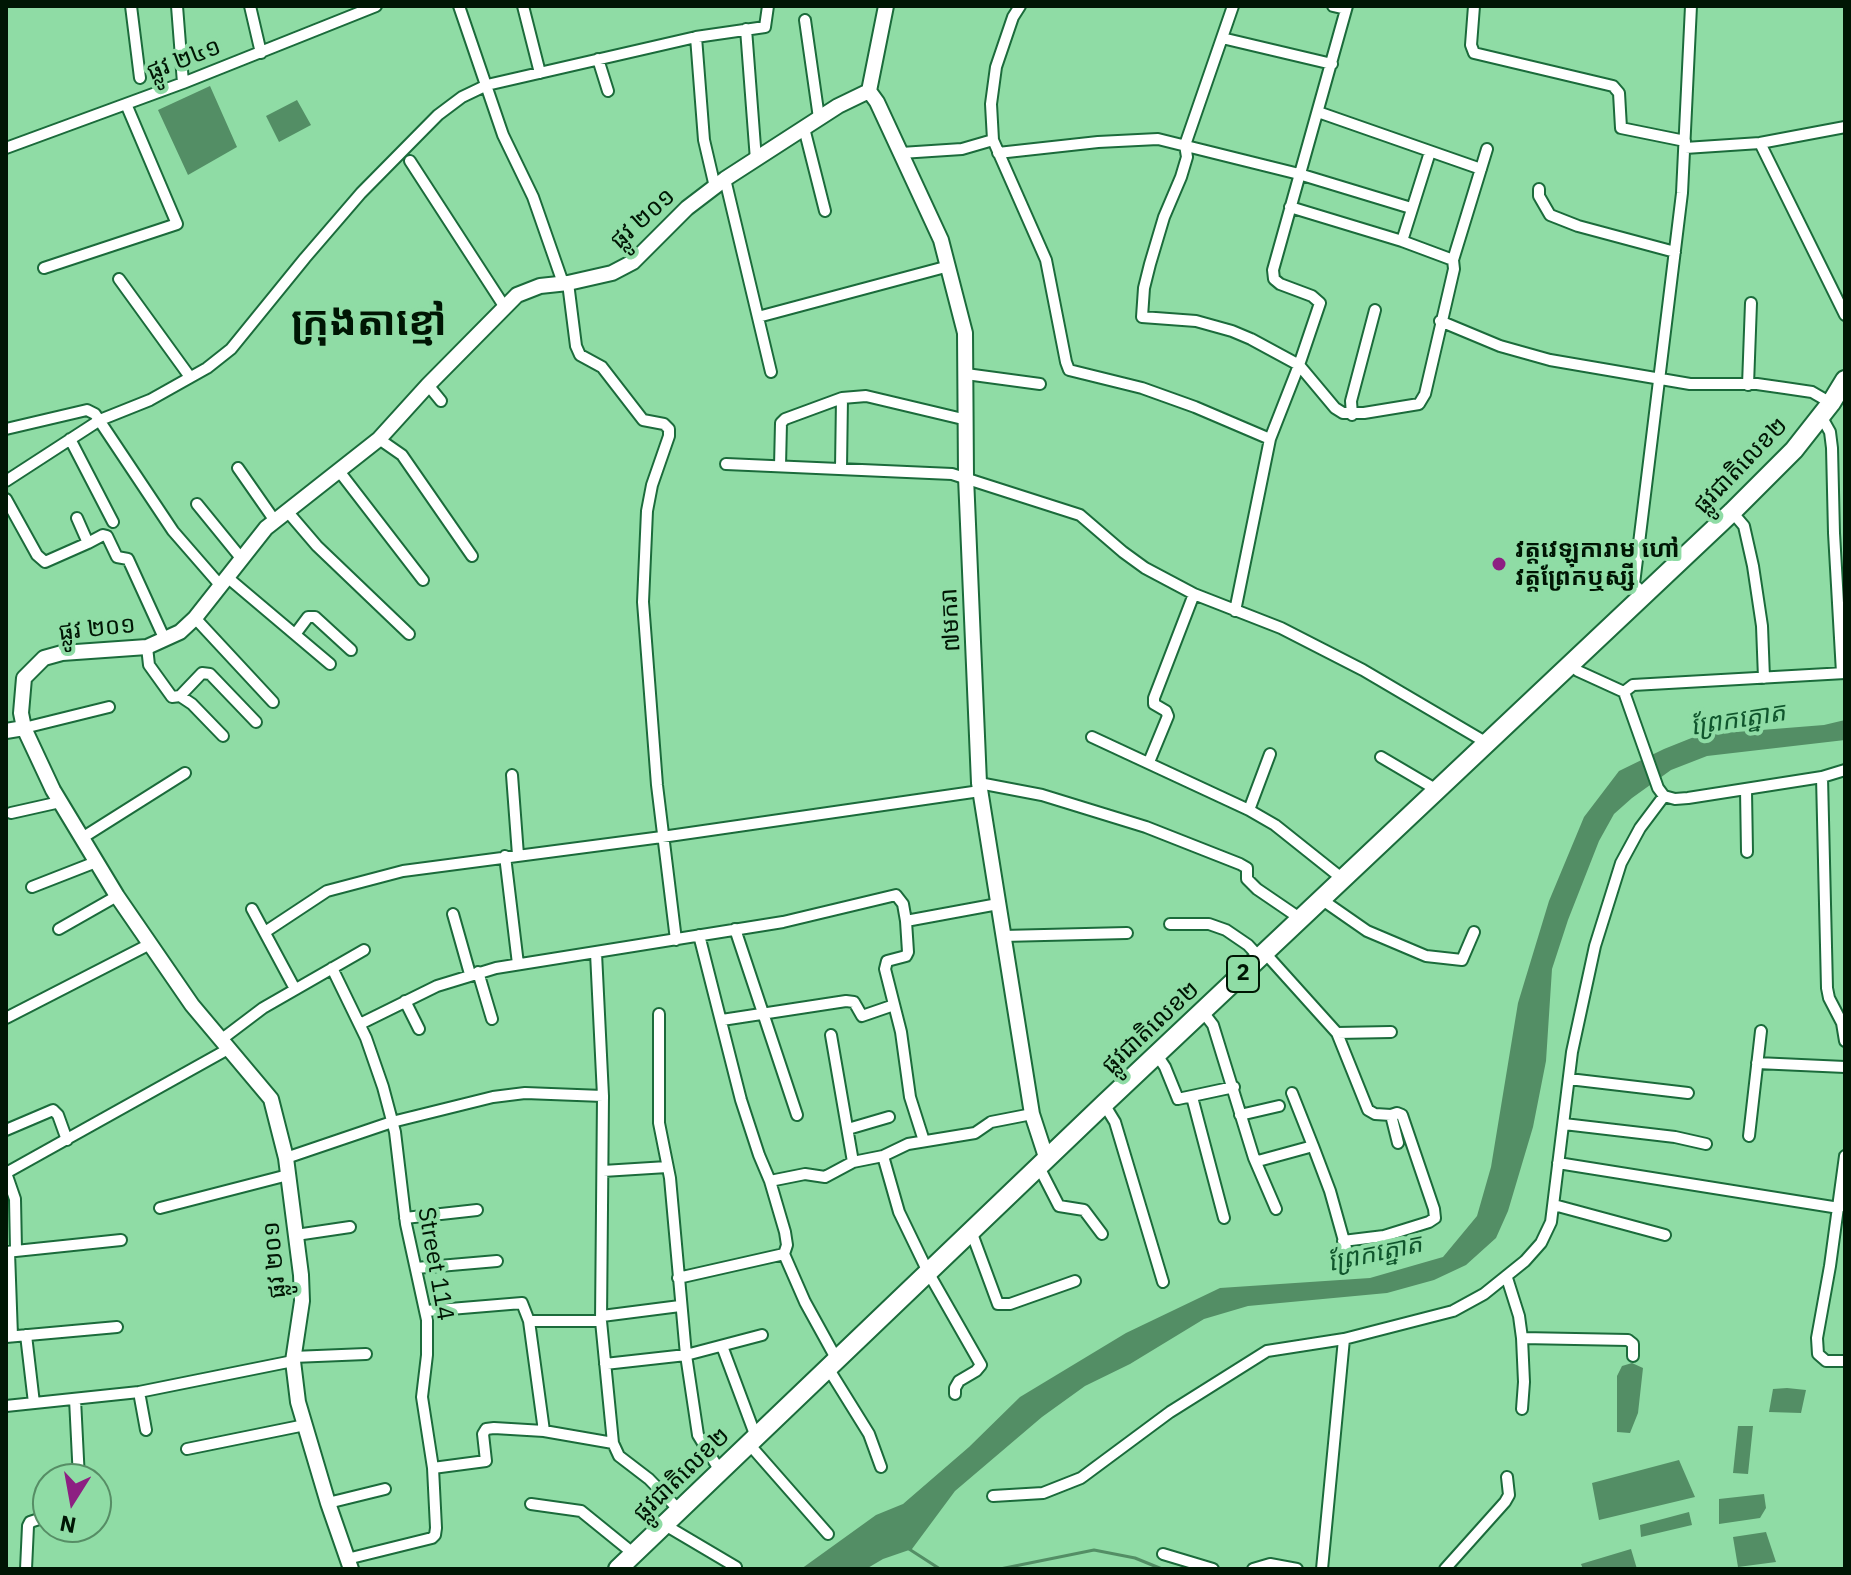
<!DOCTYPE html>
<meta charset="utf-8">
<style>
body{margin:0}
#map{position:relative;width:1851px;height:1575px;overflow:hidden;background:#8fdca5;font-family:"IBM Plex Sans",sans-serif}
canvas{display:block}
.frame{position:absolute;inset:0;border:8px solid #001604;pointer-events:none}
.north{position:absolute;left:32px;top:1463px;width:80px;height:80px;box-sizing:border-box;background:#8fdca5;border:2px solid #568d65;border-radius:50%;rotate:191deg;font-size:22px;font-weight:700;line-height:32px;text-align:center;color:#001604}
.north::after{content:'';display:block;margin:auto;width:28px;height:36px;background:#8d1f82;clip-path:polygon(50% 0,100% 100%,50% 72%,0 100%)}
</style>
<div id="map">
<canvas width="1851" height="1575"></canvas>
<div class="frame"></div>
<div class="north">N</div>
</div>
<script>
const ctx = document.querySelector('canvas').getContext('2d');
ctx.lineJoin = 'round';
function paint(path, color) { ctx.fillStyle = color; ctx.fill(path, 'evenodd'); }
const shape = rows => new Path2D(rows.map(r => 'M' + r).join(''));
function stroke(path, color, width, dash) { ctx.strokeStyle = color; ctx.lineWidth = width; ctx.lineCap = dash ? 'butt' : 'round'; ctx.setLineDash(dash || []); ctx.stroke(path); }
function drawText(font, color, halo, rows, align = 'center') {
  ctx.font = font + ' "IBM Plex Sans","Noto Sans Khmer",sans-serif'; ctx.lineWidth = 8; ctx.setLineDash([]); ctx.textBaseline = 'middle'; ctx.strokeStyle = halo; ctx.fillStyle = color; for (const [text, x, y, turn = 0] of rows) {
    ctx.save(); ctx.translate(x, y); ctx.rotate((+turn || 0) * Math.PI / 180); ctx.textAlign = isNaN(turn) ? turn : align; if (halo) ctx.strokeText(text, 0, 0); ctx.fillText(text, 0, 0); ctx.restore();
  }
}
paint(shape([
 [210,86,237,147,188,175,158,110],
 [297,100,311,125,279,142,266,116],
 [1845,720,1845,740,1707,756,1671,770,1632,798,1614,814,1599,841,1568,920,1552,969,1546,1061,1533,1127,1508,1211,1496,1238,1466,1265,1434,1280,1387,1293,1248,1306,1204,1319,1130,1364,1085,1386,1042,1417,955,1491,912,1549,883,1559,866,1569,801,1569,876,1515,903,1504,969,1447,1020,1397,1126,1333,1220,1288,1370,1278,1443,1257,1477,1216,1491,1167,1518,1003,1549,901,1584,817,1619,771,1664,749,1699,735,1824,725],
 [1632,1363,1643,1368,1638,1413,1630,1433,1617,1432,1617,1376,1622,1366],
 [1787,1388,1806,1390,1801,1413,1769,1412,1773,1389],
 [1738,1426,1753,1426,1748,1474,1733,1473],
 [1679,1460,1695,1497,1599,1520,1592,1483],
 [1764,1494,1766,1508,1760,1518,1719,1524,1719,1499],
 [1689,1512,1692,1525,1641,1537,1640,1525],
 [1766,1532,1776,1562,1738,1567,1733,1537],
 [1631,1549,1637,1569,1583,1569,1581,1564]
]), '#538e65');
stroke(shape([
 [909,1549,940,1569],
 [1000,1569,1094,1550,1135,1558,1162,1569]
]), '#538e65', 3);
const minor = shape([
 [131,6,140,78],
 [177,6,183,83],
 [250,6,261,53],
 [459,6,503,135,533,197,563,283],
 [523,6,540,73],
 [1020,6,1013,17,996,67,991,104,993,140,1046,260,1066,362,1069,370,1142,388,1195,407,1270,439],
 [1233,6,1185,145,1187,157,1181,177,1164,217,1150,264,1144,288,1142,317,1196,321,1232,331,1251,339,1299,365,1335,408,1343,413,1364,413,1419,404,1425,394,1454,269,1453,260,1487,149],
 [1333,6,1346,9],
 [1474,6,1471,45,1474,53,1613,86,1619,93,1621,128,1685,141],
 [805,20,819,118],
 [746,29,756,160],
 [696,37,704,140,715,187],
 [1222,38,1332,64],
 [598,59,608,91],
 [1318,112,1481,169],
 [804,128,825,211],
 [1760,143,1845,315],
 [6,148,183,83,376,6],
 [1685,148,1760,143,1845,127],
 [901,153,962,149,993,140],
 [998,153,1098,142,1158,139,1299,174,1411,208],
 [410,161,504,306],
 [725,179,771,372],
 [1539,189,1539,196,1550,215,1578,226,1675,252],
 [1290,207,1402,241,1453,260],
 [1402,241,1430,152],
 [44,268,177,224,126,104],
 [119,279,190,377],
 [568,283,576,346,580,355,602,367,643,420,664,424,669,429,669,436,652,485,647,511,643,602,657,785,676,940],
 [758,317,949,266],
 [1440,321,1500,346,1550,360,1690,384,1757,384,1785,388,1812,392,1831,403],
 [966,374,1040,384],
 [428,385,441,401],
 [1748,385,1751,303],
 [1352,415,1351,401,1375,310],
 [1821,416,1830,432,1832,448,1834,533,1842,673],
 [6,429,87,410,95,414,173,531,220,585],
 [70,439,113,522],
 [379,439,402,455,472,556],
 [726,464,952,474,1080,515,1123,552,1145,568,1194,594,1281,628,1363,670,1487,743],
 [780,466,781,423,785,419,842,398],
 [238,468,275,521],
 [841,468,842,398,866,396,967,420],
 [339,471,423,580],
 [6,481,100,420,150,400,207,368,231,349,305,258,361,193,438,115,462,97,487,85,696,37,765,27,768,6],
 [6,499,37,555,45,562,88,543],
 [197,504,241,558],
 [287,511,317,546,409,634],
 [1732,512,1744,526,1753,566,1762,626,1764,678],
 [77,518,88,543,103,535,107,536,117,557,128,559,165,640],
 [227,577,330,664],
 [1644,594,1634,584,1682,193,1691,6],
 [1235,611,1270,439,1299,365,1320,303,1312,296,1280,284,1274,279,1273,270,1347,6],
 [195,618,273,702],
 [296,633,308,617,315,617,351,650],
 [147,647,149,665,172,697,180,696,192,704,223,736],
 [1624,692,1633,685,1845,673],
 [180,696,202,673,210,674,256,722],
 [24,728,109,707],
 [1092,737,1249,810,1275,825,1344,880],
 [1381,757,1437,790],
 [1149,762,1168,716,1166,711,1154,704,1154,698,1194,594],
 [512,775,518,855],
 [1822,777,1827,988,1829,998,1842,1023,1845,1041],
 [979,783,1042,795,1146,827,1240,864,1247,868,1247,879,1257,889,1301,919],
 [1746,790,1747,852],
 [1664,796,1675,799,1688,798,1822,777,1845,770],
 [1249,810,1270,754],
 [11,813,60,802],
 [82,838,185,773],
 [505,856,518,964],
 [32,887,96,862],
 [1321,899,1367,931,1426,956,1462,960,1474,932],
 [252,909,295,989],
 [453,914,470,974],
 [906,921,998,904],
 [1170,924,1209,924,1226,930,1248,945,1260,958],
 [59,929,117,896],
 [735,929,797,1115],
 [265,932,327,891,403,871,662,837,980,791],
 [699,935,741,1100,759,1155,770,1181,785,1232,787,1245,784,1254,805,1302,837,1360],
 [1003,936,1127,933],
 [596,953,603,1096,601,1321,613,1443,619,1456,649,1479,679,1510],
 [1265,953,1337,1033,1368,1110,1375,1114,1391,1115,1398,1143],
 [332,968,366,1038,383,1087,395,1132,406,1224,427,1320,427,1355,422,1397,433,1468,436,1528,435,1535,432,1538,347,1559],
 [478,972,492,1019],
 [405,1001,419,1029],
 [1203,1012,1213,1025,1254,1158,1258,1161,1313,1146,1330,1191,1346,1248],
 [659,1014,659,1123,670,1178,686,1355,698,1435,720,1471],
 [6,1018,150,944],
 [722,1020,846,1001,854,1002,862,1016,894,1005],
 [360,1024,437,986,496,968,783,922,896,895,903,904,906,921,908,952,906,956,887,961,885,969,901,1032,910,1097,924,1141],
 [1337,1033,1391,1032],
 [831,1035,853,1162],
 [222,1039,263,1008,364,950],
 [1157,1055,1165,1067,1178,1099,1234,1087],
 [1757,1063,1845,1067],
 [1569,1079,1688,1093],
 [1292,1093,1313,1146],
 [1192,1097,1224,1218],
 [1104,1104,1115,1122,1163,1282],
 [1240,1115,1279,1106],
 [1564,1124,1675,1137,1706,1144],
 [848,1129,889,1117],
 [6,1130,53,1110,58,1115,67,1140],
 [1749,1136,1761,1031],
 [883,1156,899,1212,928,1272,981,1365,976,1371,959,1381,955,1388,955,1394],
 [1845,1156,1830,1266,1817,1338,1818,1354,1826,1361,1845,1361],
 [286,1158,392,1122,493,1097,525,1093,603,1096],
 [1254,1158,1276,1209],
 [1558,1163,1839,1208],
 [1039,1167,1059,1206,1084,1210,1102,1234],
 [603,1171,667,1167],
 [770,1181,805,1174,825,1177,853,1162,883,1156,908,1144,975,1133,991,1122,1032,1114],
 [1554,1205,1665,1235],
 [160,1208,288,1175],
 [405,1218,477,1210],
 [971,1231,998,1304,1010,1304,1075,1281],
 [296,1235,350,1227],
 [1343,1241,1384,1236,1429,1222,1435,1218,1434,1209,1402,1115,1397,1113,1391,1115],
 [16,1250,15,1199,6,1173,230,1048],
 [6,1252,121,1240],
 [9,1252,12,1336],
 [416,1268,497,1261],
 [678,1278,784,1254],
 [1507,1278,1519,1316,1522,1338,1524,1382,1522,1409],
 [426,1311,522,1303,529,1321,544,1431],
 [602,1316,680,1306],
 [529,1321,601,1321],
 [26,1335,34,1403],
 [6,1337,117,1327],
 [1522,1338,1628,1340,1633,1344,1633,1356],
 [722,1346,756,1437],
 [293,1357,366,1354],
 [605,1364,686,1355,762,1335],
 [828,1368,869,1434,881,1467],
 [139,1392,146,1430],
 [75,1399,79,1479],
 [6,1406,139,1392,293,1361],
 [749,1444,828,1534],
 [187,1449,305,1425],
 [433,1468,486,1461,483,1434,486,1429,494,1428,544,1431,613,1443],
 [993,1496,1043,1493,1081,1478,1170,1412,1267,1351,1344,1339],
 [328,1503,385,1489],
 [531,1504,581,1511,634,1554],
 [665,1525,736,1567],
 [1163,1554,1213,1569],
 [26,1569,28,1526,30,1522,48,1516],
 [1253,1569,1270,1564,1297,1569],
 [1322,1569,1344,1339,1453,1311,1484,1294,1525,1261,1541,1243,1551,1222,1572,1052,1595,946,1621,863,1640,828,1664,796,1658,788,1624,692,1578,671,1571,664],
 [1445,1569,1505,1502,1509,1495,1507,1477]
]);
const tertiary = shape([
 [869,91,877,102,941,240,965,333,966,477,979,783,1032,1114,1047,1160],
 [6,731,24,728],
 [351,1569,328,1503,298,1402,293,1361,302,1301,301,1275,286,1158,271,1099,192,1005,117,896,53,790,24,728,21,713,24,678,44,658,62,653,147,647,180,632,195,618,266,528,379,439,428,385,517,295,540,286,568,283,612,273,633,262,687,208,725,179,838,106,869,91,886,6]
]);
const trunk = shape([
 [618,1569,1104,1104,1732,512,1794,450,1831,403,1845,380]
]);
stroke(minor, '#1b6b3b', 14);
stroke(tertiary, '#1b6b3b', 18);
stroke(trunk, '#1b6b3b', 22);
stroke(minor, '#fff', 10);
stroke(tertiary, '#fff', 14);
stroke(trunk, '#fff', 18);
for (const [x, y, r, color] of [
 [1499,564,8,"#8d1f82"]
]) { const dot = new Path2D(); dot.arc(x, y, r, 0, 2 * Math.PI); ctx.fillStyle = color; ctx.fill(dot); stroke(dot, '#8fdca5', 3); }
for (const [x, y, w] of [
 [1243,974,32]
]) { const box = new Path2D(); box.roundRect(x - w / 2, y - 18, w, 36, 6); ctx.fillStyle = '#8fdca5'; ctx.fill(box); stroke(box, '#001604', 2); }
drawText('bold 22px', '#001604', null, [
 ["2",1243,974]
]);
drawText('24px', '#001604', '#8fdca5', [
 ["ផ្លូវ ២៤១",184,60,-21],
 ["ផ្លូវ ២០១",643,219,-42],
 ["ផ្លូវជាតិលេខ២",1741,466,-46],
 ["៧មករា",951,620,-93],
 ["ផ្លូវ ២០១",97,629,-6],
 ["ផ្លូវជាតិលេខ២",1151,1028,-43],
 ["ផ្លូវ ២០១",275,1260,-95],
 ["Street 114",435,1264,80],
 ["ផ្លូវជាតិលេខ២",682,1475,-44]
]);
drawText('bold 24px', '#001604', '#8fdca5', [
 ["វត្តវេឡុការាម ហៅ",1515,550],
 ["វត្តព្រែកឬស្សី",1515,578]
], 'left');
drawText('italic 26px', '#10562d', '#8fdca5', [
 ["ព្រែកត្នោត",1738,720,-9],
 ["ព្រែកត្នោត",1375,1254,-12]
]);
drawText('bold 40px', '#001604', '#8fdca5', [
 ["ក្រុងតាខ្មៅ",369,323]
]);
</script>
